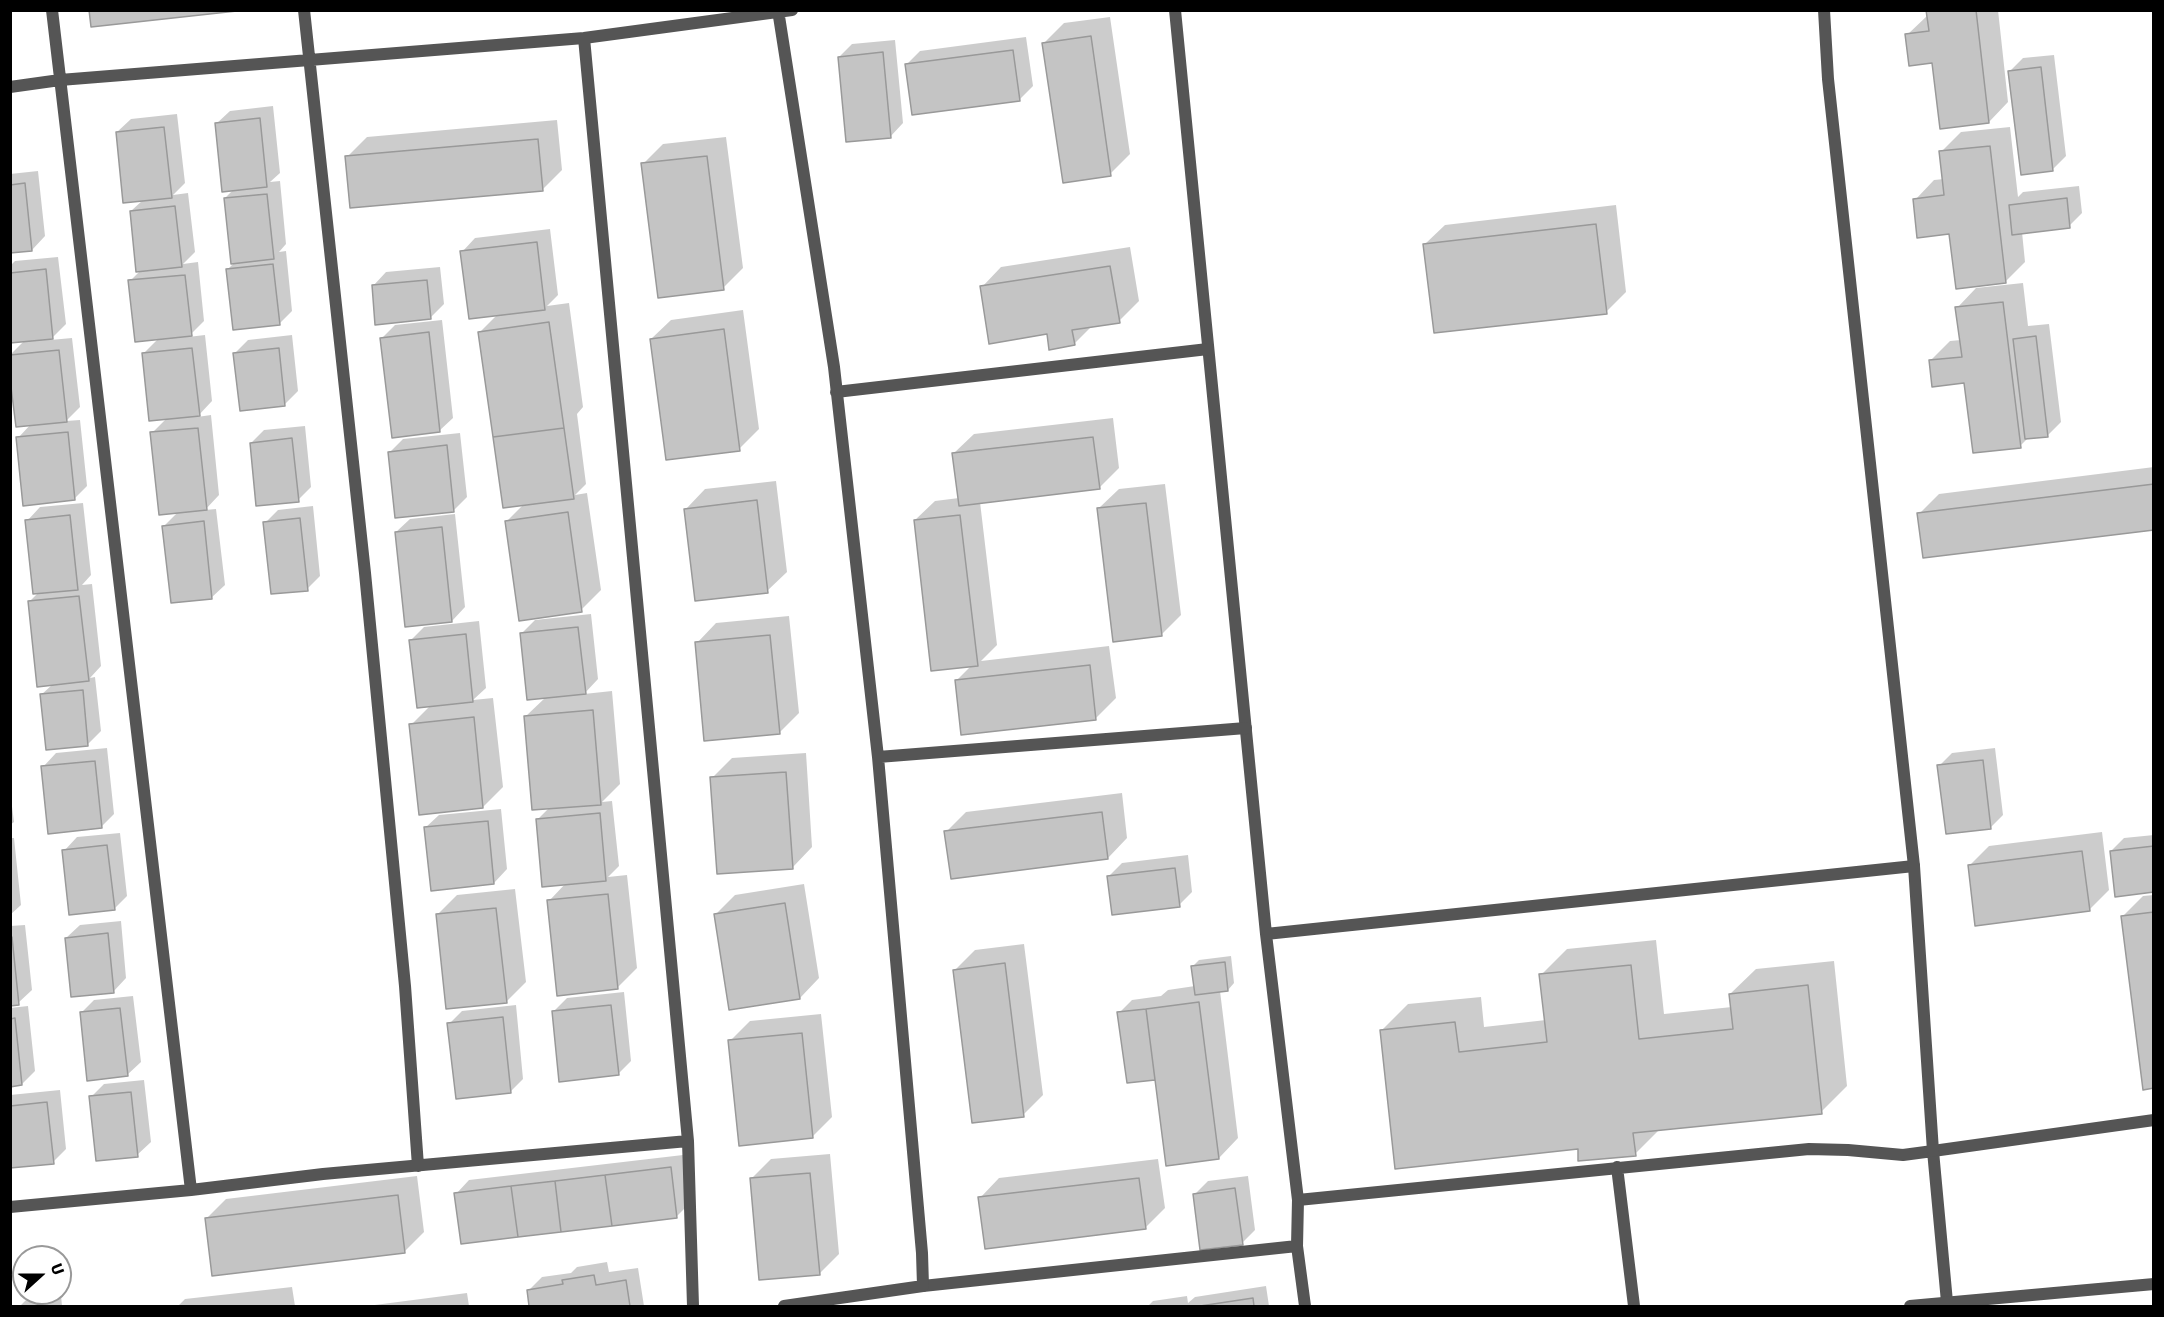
<!DOCTYPE html>
<style>
body{margin:0}
#map{position:relative;width:2164px;height:1317px;overflow:hidden;background:#fff;font-family:"Fira Sans",sans-serif}
canvas{display:block}
.frame{position:absolute;inset:0;border:12px solid #000;pointer-events:none}
.north{position:absolute;left:12px;top:1245px;width:60px;height:60px;box-sizing:border-box;background:#fff;border:2px solid #999;border-radius:50%;rotate:69deg;font-size:16px;font-weight:700;line-height:24px;text-align:center;color:#000}
.north::after{content:'';display:block;margin:auto;width:21px;height:27px;background:#000;clip-path:polygon(50% 0,100% 100%,50% 72%,0 100%)}
</style>
<div id="map">
<canvas width="2164" height="1317"></canvas>
<div class="frame"></div>
<div class="north">U</div>
</div>
<script>
const ctx = document.querySelector('canvas').getContext('2d');
ctx.lineJoin = 'round';
function paint(path, color) { ctx.fillStyle = color; ctx.fill(path, 'evenodd'); }
const shape = rows => new Path2D(rows.map(r => 'M' + r).join(''));
function stroke(path, color, width, dash) { ctx.strokeStyle = color; ctx.lineWidth = width; ctx.lineCap = dash ? 'butt' : 'round'; ctx.setLineDash(dash || []); ctx.stroke(path); }
paint(shape([
 [1928,10,1998,10,2008,102,1989,122,1907,35,1928,15],
 [1110,17,1130,154,1110,174,1044,43,1064,23],
 [1026,37,1033,86,1019,100,906,65,920,51],
 [895,40,903,123,890,137,839,57,852,44],
 [2054,55,2066,156,2052,170,2010,71,2023,58],
 [273,106,280,173,270,182,280,181,286,244,279,252,286,251,292,311,279,324,228,269,235,262,225,198,234,189,216,124,230,111],
 [177,114,185,183,173,195,188,193,195,252,183,264,198,262,204,321,188,337,205,335,212,401,197,417,211,415,219,495,205,510,216,509,225,585,211,598,164,526,179,511,152,433,167,418,143,354,159,338,130,281,141,270,131,211,143,200,117,132,131,119],
 [557,120,562,170,542,190,347,157,367,137],
 [2010,127,2018,197,2023,192,2079,186,2082,213,2069,226,2022,232,2025,262,2006,281,1915,200,1934,180,1944,179,1941,152,1961,132],
 [726,137,743,268,723,288,643,164,663,144],
 [38,171,45,236,32,250,10,252,10,174],
 [1616,205,1626,292,1606,312,1425,244,1445,225],
 [550,229,558,295,547,306,569,303,583,407,577,414,586,484,575,495,587,493,601,590,581,610,507,521,524,504,480,332,498,314,462,252,475,238],
 [1130,247,1139,301,1119,321,1093,325,1074,344,1048,332,982,287,1001,267],
 [58,257,66,324,50,340,72,338,80,407,66,421,80,420,87,486,74,499,18,438,31,424,10,355,25,340,10,342,10,266,15,261],
 [440,267,444,304,431,317,373,286,386,272],
 [2023,283,2028,326,2049,324,2061,422,2048,435,2029,437,2020,446,1965,382,1930,361,1950,341,1961,340,1957,308,1976,288],
 [743,310,759,429,739,449,651,339,671,320],
 [442,320,453,418,439,431,382,338,395,325],
 [292,335,298,391,285,404,235,353,248,340],
 [1113,418,1119,468,1099,488,980,502,997,645,981,661,1109,646,1116,698,1096,718,956,681,972,665,915,520,935,501,959,498,954,453,974,434],
 [305,426,311,487,298,500,251,443,264,430],
 [460,433,467,497,454,510,390,452,403,439],
 [2154,467,2154,528,1919,514,1939,494],
 [776,481,787,572,767,591,686,509,705,489],
 [1165,484,1181,615,1161,635,1099,508,1119,489],
 [83,503,91,575,82,585,92,584,101,666,90,678,95,677,101,731,88,744,41,695,53,684,29,602,39,592,27,521,40,507],
 [313,506,320,576,307,589,265,523,278,510],
 [455,514,465,607,452,621,396,532,410,519],
 [591,614,598,679,584,694,612,691,620,784,602,802,612,801,619,866,608,877,627,875,637,968,617,988,549,901,566,883,537,820,549,808,526,716,546,697,522,633,535,620],
 [789,616,799,713,779,733,697,643,716,623],
 [479,621,486,688,473,700,493,698,503,787,483,807,411,725,431,705,411,640,424,627],
 [107,748,114,814,101,827,43,767,56,753],
 [1995,748,2003,815,1990,828,1939,766,1952,753],
 [806,753,812,847,793,867,712,778,732,758],
 [10,791,14,822,10,825],
 [1122,793,1127,838,1108,858,946,832,966,812],
 [501,809,507,869,494,883,425,828,439,815],
 [2102,832,2109,890,2089,910,1969,866,1989,846],
 [120,833,127,896,114,909,64,851,77,837],
 [2154,835,2154,890,2111,851,2124,838],
 [10,838,14,838,21,905,10,915],
 [1188,855,1192,892,1179,905,1109,876,1122,863],
 [804,884,819,978,800,998,715,915,735,895],
 [515,889,526,982,506,1002,437,915,457,895],
 [2154,895,2154,1087,2123,916,2143,896],
 [121,921,126,978,113,992,66,938,80,925],
 [25,925,32,990,18,1003,10,1004,10,926],
 [1656,940,1664,1014,1732,1007,1730,994,1756,969,1834,961,1847,1086,1821,1112,1660,1129,1635,1154,1579,1147,1382,1030,1408,1004,1481,997,1484,1027,1546,1020,1541,975,1567,949],
 [1024,944,1043,1095,1023,1115,955,970,975,950],
 [1231,956,1234,983,1228,990,1220,991,1238,1138,1219,1158,1157,1078,1128,1082,1119,1013,1132,1000,1161,996,1168,990,1195,986,1193,966,1199,960],
 [624,992,631,1061,618,1074,553,1012,567,998],
 [133,996,141,1062,127,1075,81,1013,94,1000],
 [516,1005,523,1079,510,1092,449,1024,462,1011],
 [28,1006,35,1071,22,1084,10,1085,10,1008],
 [821,1014,832,1117,813,1136,730,1041,750,1021],
 [144,1080,151,1142,137,1155,91,1097,104,1084],
 [60,1090,66,1149,53,1162,10,1167,10,1095],
 [830,1154,839,1254,819,1274,751,1179,771,1159],
 [683,1155,689,1204,676,1217,456,1194,469,1180],
 [1158,1159,1165,1208,1145,1228,980,1198,999,1178],
 [417,1176,424,1232,404,1252,206,1219,226,1199],
 [1248,1176,1255,1230,1242,1243,1195,1194,1208,1181],
 [607,1262,609,1272,638,1268,644,1306,531,1306,529,1290,542,1277,571,1273,577,1267],
 [1266,1286,1269,1306,1148,1306,1153,1301,1187,1296,1188,1303,1195,1297],
 [292,1287,295,1306,178,1306,185,1299],
 [467,1293,469,1306,367,1306],
 [61,1295,62,1306,20,1306,27,1299]
]), '#0003');
const building = shape([
 [89,10,246,10,91,27,89,10],
 [1926,10,1976,10,1989,123,1940,129,1932,63,1909,66,1905,34,1929,31,1926,10],
 [1091,36,1111,176,1063,183,1042,43,1091,36],
 [1013,50,1020,101,912,115,905,64,1013,50],
 [883,52,891,138,846,142,838,57,883,52],
 [2041,67,2053,171,2021,175,2008,71,2041,67],
 [260,118,267,187,222,192,215,123,260,118],
 [164,127,172,198,123,203,116,132,164,127],
 [538,139,543,191,350,208,345,156,538,139],
 [1990,146,2006,283,1956,289,1949,234,1917,238,1913,199,1944,195,1939,151,1990,146],
 [707,156,724,290,658,298,641,163,707,156],
 [25,183,32,251,10,253,10,185,25,183],
 [267,194,274,259,231,264,224,198,267,194],
 [2067,198,2070,228,2012,235,2009,205,2067,198],
 [175,206,182,267,136,272,130,211,175,206],
 [1596,224,1607,314,1434,333,1423,244,1596,224],
 [537,242,545,310,469,319,460,251,537,242],
 [273,264,280,325,233,330,226,269,273,264],
 [1110,266,1120,323,1072,330,1075,345,1049,350,1047,334,989,344,980,286,1110,266],
 [46,269,53,339,10,343,10,273,46,269],
 [185,275,192,336,135,342,128,280,185,275],
 [427,280,431,319,375,325,372,285,427,280],
 [2003,302,2021,448,1973,453,1964,383,1932,387,1929,360,1962,357,1955,307,2003,302],
 [549,322,564,428,493,437,478,332,549,322],
 [724,329,740,451,666,460,650,339,724,329],
 [429,332,440,432,392,438,380,338,429,332],
 [2036,336,2048,437,2025,439,2013,339,2036,336],
 [192,348,200,416,149,421,142,353,192,348],
 [279,348,285,406,240,411,233,353,279,348],
 [59,350,67,422,16,427,10,379,10,355,59,350],
 [198,428,207,510,159,515,150,432,198,428],
 [564,428,574,499,503,508,493,437,564,428],
 [68,432,75,500,23,506,16,437,68,432],
 [1093,437,1100,489,959,506,952,453,1093,437],
 [292,438,299,502,256,506,250,443,292,438],
 [447,445,454,512,395,518,388,452,447,445],
 [2154,484,2154,530,1923,558,1917,513,2154,484],
 [757,500,768,593,695,601,684,509,757,500],
 [1146,503,1162,636,1113,642,1097,508,1146,503],
 [568,512,582,612,519,621,505,521,568,512],
 [70,515,78,590,33,594,25,520,70,515],
 [960,515,978,666,931,671,914,520,960,515],
 [300,518,308,591,271,594,263,522,300,518],
 [204,521,212,599,171,603,162,526,204,521],
 [442,527,452,622,405,627,395,532,442,527],
 [79,596,89,681,37,687,28,601,79,596],
 [578,627,586,694,527,700,520,633,578,627],
 [466,634,473,702,417,708,409,640,466,634],
 [770,635,780,734,704,741,695,642,770,635],
 [1090,665,1096,720,961,735,955,680,1090,665],
 [83,690,88,746,46,750,40,694,83,690],
 [593,710,601,805,532,810,524,716,593,710],
 [474,717,483,808,419,815,409,724,474,717],
 [1983,760,1991,829,1946,834,1937,765,1983,760],
 [95,761,102,828,48,834,41,766,95,761],
 [786,772,793,869,717,874,710,777,786,772],
 [1102,812,1108,859,951,879,944,831,1102,812],
 [600,813,606,881,542,887,536,819,600,813],
 [488,821,494,884,431,891,424,827,488,821],
 [107,845,115,910,69,915,62,850,107,845],
 [2154,846,2154,892,2115,897,2110,851,2154,846],
 [2082,851,2090,911,1975,926,1968,865,2082,851],
 [1175,868,1180,907,1112,915,1107,876,1175,868],
 [608,894,618,989,557,996,547,900,608,894],
 [785,903,800,999,729,1010,714,914,785,903],
 [496,908,507,1003,446,1009,436,914,496,908],
 [2154,912,2154,1088,2143,1090,2121,916,2154,912],
 [108,933,114,993,71,997,65,938,108,933],
 [10,937,12,937,19,1005,10,1006,10,937],
 [1225,962,1228,991,1195,995,1191,966,1225,962],
 [1005,963,1024,1117,972,1123,953,970,1005,963],
 [1631,965,1639,1039,1733,1029,1729,994,1808,985,1822,1114,1633,1133,1636,1156,1578,1161,1578,1149,1395,1169,1380,1030,1455,1022,1459,1052,1547,1042,1539,974,1631,965],
 [1199,1002,1219,1159,1166,1166,1146,1009,1199,1002],
 [611,1005,619,1075,559,1082,552,1011,611,1005],
 [120,1008,128,1076,87,1081,80,1012,120,1008],
 [1146,1009,1155,1080,1127,1083,1117,1012,1146,1009],
 [503,1017,511,1093,456,1099,447,1023,503,1017],
 [15,1018,22,1085,10,1087,10,1019,15,1018],
 [802,1033,813,1138,739,1146,728,1040,802,1033],
 [131,1092,138,1157,96,1161,89,1096,131,1092],
 [47,1102,54,1164,10,1168,10,1106,47,1102],
 [671,1167,677,1218,612,1226,605,1175,671,1167],
 [810,1173,820,1275,759,1280,750,1178,810,1173],
 [605,1175,612,1226,561,1232,555,1181,605,1175],
 [1139,1178,1146,1229,985,1249,978,1197,1139,1178],
 [555,1181,561,1232,518,1237,511,1186,555,1181],
 [511,1186,518,1237,461,1244,454,1193,511,1186],
 [1235,1188,1243,1245,1200,1250,1193,1194,1235,1188],
 [398,1195,405,1253,212,1276,205,1218,398,1195],
 [594,1275,596,1285,626,1280,630,1306,529,1306,527,1290,563,1284,562,1280,594,1275],
 [1253,1298,1254,1306,1200,1306,1253,1298]
]);
paint(building, '#c4c4c4');
stroke(building, '#999', 1.5);
stroke(shape([
 [1175,10,1266,934,1298,1200,1297,1246,1305,1306],
 [1266,934,1914,866],
 [1617,1167,1634,1306],
 [1298,1200,1809,1149,1848,1150,1903,1155,1933,1151],
 [923,1286,1297,1246],
 [1947,1302,1933,1151,2154,1120]
]), '#555', 12);
stroke(shape([
 [52,10,191,1190],
 [304,10,365,573,405,986,418,1166],
 [778,10,834,367,878,757,922,1253,923,1286,784,1306],
 [1824,10,1828,79,1914,866,1933,1151],
 [584,38,688,1141,693,1306],
 [10,87,60,80,584,38,792,10],
 [836,392,1208,349],
 [878,757,1246,728],
 [10,1207,191,1190,323,1174,688,1141],
 [1910,1306,2154,1284]
]), '#555', 12);
</script>
